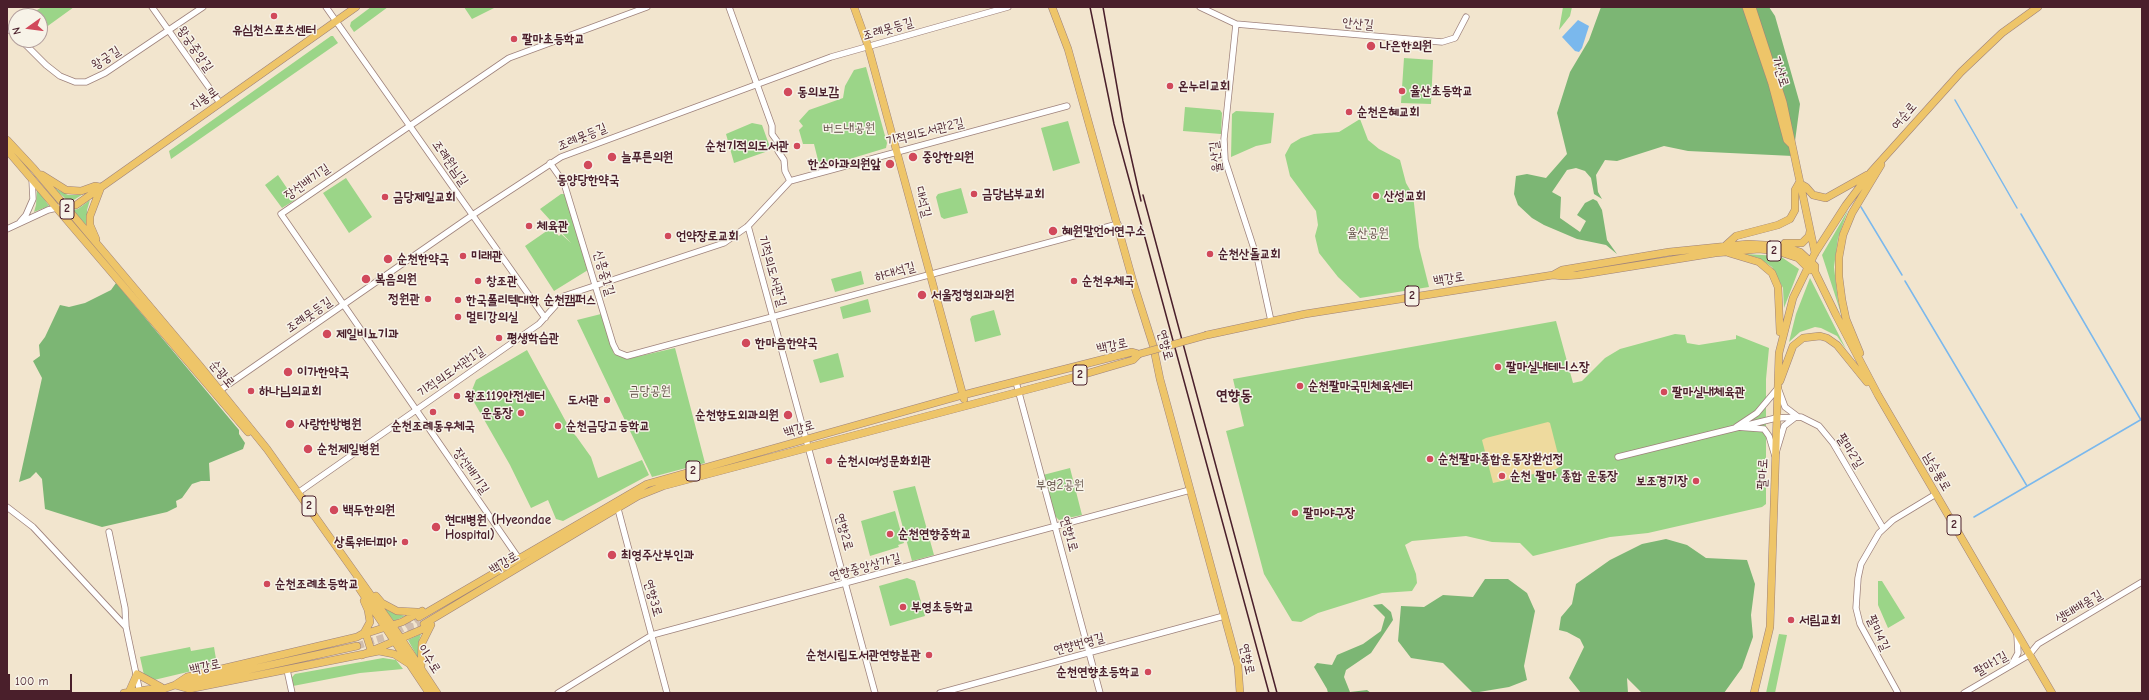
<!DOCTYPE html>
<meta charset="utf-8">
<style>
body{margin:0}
#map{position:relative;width:2149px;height:700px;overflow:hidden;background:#f2e5ce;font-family:"Comic Neue",sans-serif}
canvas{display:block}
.frame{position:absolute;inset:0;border:8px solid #4a1f2b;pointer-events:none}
.north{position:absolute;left:8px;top:8px;width:40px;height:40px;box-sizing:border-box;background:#f7f3e8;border:1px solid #b29e9c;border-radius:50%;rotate:256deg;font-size:11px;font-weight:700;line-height:16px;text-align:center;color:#4a1f2b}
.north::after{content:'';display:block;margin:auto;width:14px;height:18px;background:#d1495b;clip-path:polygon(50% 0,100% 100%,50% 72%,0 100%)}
.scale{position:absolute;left:8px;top:674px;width:64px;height:18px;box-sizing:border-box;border:2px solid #4a1f2b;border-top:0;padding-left:5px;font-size:12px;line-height:14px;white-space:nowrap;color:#4a1f2b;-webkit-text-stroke:3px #f7f3e8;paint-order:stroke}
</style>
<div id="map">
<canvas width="2149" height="700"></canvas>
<div class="frame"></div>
<div class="north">N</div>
<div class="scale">100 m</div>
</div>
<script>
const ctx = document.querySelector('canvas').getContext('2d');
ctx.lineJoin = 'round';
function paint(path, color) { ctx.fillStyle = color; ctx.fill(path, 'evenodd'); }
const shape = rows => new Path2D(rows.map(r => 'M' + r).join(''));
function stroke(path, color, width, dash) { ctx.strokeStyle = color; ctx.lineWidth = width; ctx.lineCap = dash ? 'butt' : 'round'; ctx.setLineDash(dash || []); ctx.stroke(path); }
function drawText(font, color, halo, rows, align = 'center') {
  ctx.font = font + ' "Comic Neue","Poor Story",sans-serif'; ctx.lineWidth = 3; ctx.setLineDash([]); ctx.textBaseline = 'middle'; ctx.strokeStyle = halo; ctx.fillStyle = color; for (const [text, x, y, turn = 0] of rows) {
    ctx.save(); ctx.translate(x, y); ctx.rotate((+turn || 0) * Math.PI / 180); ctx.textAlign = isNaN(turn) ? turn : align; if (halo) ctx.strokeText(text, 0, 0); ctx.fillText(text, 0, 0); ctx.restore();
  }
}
paint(shape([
 [42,7,74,7,45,28,40,21,40,16,37,16,34,12],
 [371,7,388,7,354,32,350,26,351,22],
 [464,7,496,7,472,19],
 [1563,7,1572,7,1570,16,1559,30],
 [331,36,333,36,338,43,171,159,169,151],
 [1404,58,1433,60,1431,104,1401,103],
 [866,67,887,143,886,148,820,168,814,144,803,144,799,130,803,126,799,121,809,110,843,98,845,86,854,70],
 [1185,107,1220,110,1222,113,1221,134,1183,131],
 [1236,111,1274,113,1271,143,1256,146,1231,157,1232,114],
 [1360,119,1368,140,1379,149,1400,160,1406,183,1413,195,1419,247,1429,287,1360,298,1338,277,1319,253,1315,236,1318,225,1316,211,1290,176,1285,155,1291,144,1301,138,1314,134,1339,132],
 [1068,121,1080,163,1053,171,1041,128],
 [752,123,762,125,771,150,734,163,726,134],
 [278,175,295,200,282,208,265,185],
 [346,178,372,217,349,233,323,193],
 [54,188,68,195,79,195,85,193,72,201,68,201],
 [961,188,968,213,944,219,941,217,936,197,938,194],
 [37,189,49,206,34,212,36,205],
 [561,194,565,194,588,270,554,291,525,246,551,228,559,236,561,234,571,243,540,209],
 [90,200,87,210,87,226,73,210,78,209],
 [1848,210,1838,238,1834,267,1838,301,1847,332,1822,255],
 [1744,254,1780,256,1799,269,1784,308,1783,288,1772,267,1759,258],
 [861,271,864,284,835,292,831,279],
 [1810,278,1846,349,1837,336,1821,328,1815,327,1800,332,1789,342,1796,314],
 [868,299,871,312,843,319,840,307],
 [994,310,1001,335,975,342,970,319,972,316],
 [601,314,614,354,627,359,675,348,705,463,652,477,577,320],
 [1556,321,1573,383,1582,381,1605,358,1620,349,1675,334,1685,335,1687,343,1699,345,1736,339,1736,335,1769,348,1766,379,1766,504,1762,507,1648,533,1610,537,1533,556,1520,543,1492,542,1466,536,1412,541,1405,545,1416,574,1417,583,1412,591,1382,593,1318,613,1301,622,1292,621,1264,574,1226,431,1244,426,1233,379],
 [527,350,571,431,576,436,591,457,598,478,642,460,649,475,563,521,556,519,548,500,531,508,510,465,470,395,476,380],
 [838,353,844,377,820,383,813,360],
 [1070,468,1082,515,1059,520,1054,515,1043,475],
 [915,486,934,555,912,561,893,491],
 [895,511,904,543,898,545,899,547,870,556,861,521],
 [907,578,915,581,925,616,890,626,879,586],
 [1878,581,1882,581,1905,618,1888,628,1878,605],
 [384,608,393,613,405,616,394,621],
 [421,634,418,644,418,658,408,640],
 [1779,634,1787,635,1775,693,1766,693],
 [190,647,191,651,214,647,217,665,154,680,144,675,140,657],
 [383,658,396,660,403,669,360,673,293,686,292,677,295,674]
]), '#9bd588');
paint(shape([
 [1601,7,1769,7,1775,16,1800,104,1793,156,1688,151,1664,146,1617,161,1605,160,1596,175,1598,192,1602,199,1594,194,1591,178,1585,171,1576,168,1567,170,1552,192,1561,197,1560,218,1580,232,1586,221,1577,215,1585,203,1593,199,1597,201,1602,210,1607,240,1617,254,1606,245,1577,239,1544,225,1532,218,1518,205,1514,194,1516,176,1527,174,1546,178,1567,154,1557,113,1570,72,1589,40],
 [116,283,239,430,239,434,245,443,243,449,209,463,210,481,201,481,192,484,182,498,176,501,177,507,167,512,102,527,45,509,42,479,36,472,30,478,19,482,42,378,33,361,40,356,39,345,45,337,60,305,69,307,85,303,111,290],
 [1666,539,1687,545,1706,558,1747,560,1755,584,1751,615,1753,637,1742,668,1724,693,1642,693,1627,678,1628,693,1581,693,1569,678,1584,647,1580,639,1567,632,1559,630,1561,617,1572,604,1576,584,1610,560,1642,544],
 [1485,579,1508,579,1527,593,1535,611,1524,666,1527,680,1509,687,1473,693,1443,663,1411,658,1398,641,1401,606,1424,607,1443,595,1473,597],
 [1382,604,1391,612,1393,620,1371,653,1346,670,1344,677,1350,692,1367,690,1371,693,1328,693,1327,689,1314,667,1317,663,1332,665,1337,655,1363,644,1381,631,1385,617,1373,605]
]), '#7cb674');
paint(shape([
 [1548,422,1550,423,1561,466,1556,469,1493,483,1482,440,1486,438]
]), '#eeda9e');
paint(shape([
 [1578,20,1589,26,1582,48,1579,52,1575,51,1562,37]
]), '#7ab8ed');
stroke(shape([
 [1955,100,2017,208],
 [1861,207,1902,275],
 [2021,214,2141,420],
 [1905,281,2027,486],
 [1974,517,2142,419]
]), '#7ab8ed', 1.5);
stroke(shape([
 [407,628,424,624],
 [357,646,388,636,404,628,419,617]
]), '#d0bdad', 7, [7, 3.5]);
const minor = shape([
 [152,7,220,103],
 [326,7,545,318],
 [1200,7,1236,24,1224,139,1225,160,1258,261,1271,321],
 [1236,24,1442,42,1455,38,1466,17],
 [7,28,16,35],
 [21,40,46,65,60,76,75,82,86,82,105,73,203,7],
 [550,163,564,183,613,344,617,352,627,356,1118,224],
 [790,181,1067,106],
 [20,222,26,215,33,199,32,179],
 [748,226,875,693],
 [7,229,48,210,65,206],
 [1016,382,1100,693],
 [1778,388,1785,407,1797,416,1784,426,1775,456,1769,436,1764,429,1736,427,1757,413,1778,388],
 [216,393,477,212,561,157,831,57,1008,7],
 [1618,457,1776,418,1801,417,1819,426,1833,443,1883,528],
 [299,492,539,324,564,296,724,243,748,226,790,181,785,171,784,160,778,151,777,141,772,134,772,126,729,7],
 [7,507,33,527,126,627],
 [618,509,667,693],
 [109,532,125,608,126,627,140,693],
 [517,556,281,214,509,58,647,7],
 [2012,664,2018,653,2017,635],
 [287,670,292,693],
 [558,693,652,635,1190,490],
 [940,693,1224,616],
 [1898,693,1860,624,1856,608,1858,578,1861,564,1879,533,1893,520,1936,494],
 [1964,693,2029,655,2038,644,2142,582]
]);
const major = shape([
 [854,7,868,46,964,399],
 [1052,7,1068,49,1134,285,1153,345,1160,379,1238,666,1240,693],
 [1746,7,1772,84,1787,140,1791,144],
 [1752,7,1783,102,1815,253],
 [7,140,34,169,200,366,267,449,392,625,437,693],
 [7,150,248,432],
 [42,175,66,190,81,191,95,186,100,187],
 [65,206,76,205,356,7],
 [96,239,90,225,90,216,101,187],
 [1785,243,1802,243,1809,236,1810,231],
 [1725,246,1736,236,1778,225,1790,219,1795,210,1795,190,1799,183,1806,187,1813,195,1826,198,1867,175],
 [1729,253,1759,262,1772,273,1778,287,1780,332],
 [1553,275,1563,276,1578,275,1715,253,1759,249,1777,251,1798,258,1810,270],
 [1207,335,1305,314,1553,275,1562,270,1669,252,1748,244,1782,246,1800,252,1815,266,1815,272,1836,315,1878,395,2052,693],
 [1860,353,1846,319,1842,300,1839,277,1839,257,1843,235,1852,213,1881,165],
 [1780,381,1793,346,1803,338,1820,336,1827,338,1837,345,1867,382],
 [355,582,429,693],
 [376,596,382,603,397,611,417,612],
 [419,617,647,484,963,395,1132,352,1139,354,1133,360,1075,377,663,486,638,496,589,525,424,624],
 [366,634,371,650],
 [361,635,402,622,422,611],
 [362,655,430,626],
 [421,668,422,643,431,625],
 [175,685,189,689,379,651,394,654,408,663],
 [179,685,357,646],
 [129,692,137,674,161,687],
 [124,693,159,688],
 [152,693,175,685,187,677,357,637,364,633,370,622,368,610,364,601],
 [1754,693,1770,627,1779,353,1793,298,1815,253,1846,205,1871,172,1961,72,2002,33,2038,7]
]);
stroke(minor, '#9e827c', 7);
stroke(major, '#9e827c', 8);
stroke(minor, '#fff', 5.5);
stroke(major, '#eec569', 7);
stroke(shape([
 [1090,7,1114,124,1269,693],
 [1103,7,1123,121,1141,201],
 [1143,195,1277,693]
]), '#4a1f2b', 1.5);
const majorBridge = shape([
 [1139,354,1207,335]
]);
stroke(majorBridge, '#9e827c', 8, []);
stroke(majorBridge, '#eec569', 7);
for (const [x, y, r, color] of [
 [274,16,4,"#d1495b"],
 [514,39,4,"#d1495b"],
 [1371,46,5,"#d1495b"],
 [1170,86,4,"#d1495b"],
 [1402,91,4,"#d1495b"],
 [788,92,5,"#d1495b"],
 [1349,112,4,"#d1495b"],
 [797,146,4,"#d1495b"],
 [612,157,5,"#d1495b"],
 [913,157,5,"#d1495b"],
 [890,164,5,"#d1495b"],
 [588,165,5,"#d1495b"],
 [974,194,4,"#d1495b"],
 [1376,196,4,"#d1495b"],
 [385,197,4,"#d1495b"],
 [529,226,4,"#d1495b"],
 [1053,231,5,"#d1495b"],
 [668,236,4,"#d1495b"],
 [1210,254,4,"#d1495b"],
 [463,256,4,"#d1495b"],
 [388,259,5,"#d1495b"],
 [366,279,5,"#d1495b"],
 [478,281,4,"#d1495b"],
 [1074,281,4,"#d1495b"],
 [922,295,5,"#d1495b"],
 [428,299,4,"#d1495b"],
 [458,300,4,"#d1495b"],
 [458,317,4,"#d1495b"],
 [327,334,5,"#d1495b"],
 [499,338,4,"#d1495b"],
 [746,343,5,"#d1495b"],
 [1498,367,4,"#d1495b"],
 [288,372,5,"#d1495b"],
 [1300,386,4,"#d1495b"],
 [251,391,4,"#d1495b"],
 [1664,392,4,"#d1495b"],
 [457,396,4,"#d1495b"],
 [607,400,4,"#d1495b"],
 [433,412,4,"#d1495b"],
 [521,413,4,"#d1495b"],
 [788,415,5,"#d1495b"],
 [290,424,5,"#d1495b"],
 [558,426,4,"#d1495b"],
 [308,449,5,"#d1495b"],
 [1430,459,4,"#d1495b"],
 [829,461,4,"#d1495b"],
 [1502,476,4,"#d1495b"],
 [1696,481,4,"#d1495b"],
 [334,510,5,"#d1495b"],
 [1295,513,4,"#d1495b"],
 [436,527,5,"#d1495b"],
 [890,534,4,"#d1495b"],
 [405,542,4,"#d1495b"],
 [612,555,5,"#d1495b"],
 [267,584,4,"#d1495b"],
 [903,607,4,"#d1495b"],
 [1791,620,4,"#d1495b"],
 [929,655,4,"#d1495b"],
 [1148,672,4,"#d1495b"]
]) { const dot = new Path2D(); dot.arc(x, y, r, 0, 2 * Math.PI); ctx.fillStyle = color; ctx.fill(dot); stroke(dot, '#f7f3e8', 1.5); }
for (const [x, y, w] of [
 [67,209,14],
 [1774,251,14],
 [1412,296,14],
 [1080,375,14],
 [693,471,14],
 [309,506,14],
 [1954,525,14]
]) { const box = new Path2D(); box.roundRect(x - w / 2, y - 10, w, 20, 3); ctx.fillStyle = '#f7f3e8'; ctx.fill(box); stroke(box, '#4a1f2b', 1); }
drawText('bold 12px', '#4a1f2b', null, [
 ["2",67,209],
 ["2",1774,251],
 ["2",1412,296],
 ["2",1080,375],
 ["2",693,471],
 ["2",309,506],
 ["2",1954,525]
]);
drawText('13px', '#4a1f2b', '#f7f3e8', [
 ["안산길",1358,24,5],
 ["조례못등길",888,29,-16],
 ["왕궁중앙길",195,49,55],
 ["왕궁길",106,58,-33],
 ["가산로",1780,72,72],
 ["지봉로",204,99,-35],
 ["여순로",1904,116,-49],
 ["기적의도서관2길",925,132,-14],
 ["조례못등길",582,137,-22],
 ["율산길",1216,157,-97],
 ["조례원님길",450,163,55],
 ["장선배기길",307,182,-35],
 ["대석길",923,202,75],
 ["기적의도서관길",772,271,74],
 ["하대석길",895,272,-16],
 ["신흥중1길",604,273,74],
 ["백강로",1449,279,-9],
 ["조례못등길",309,315,-34],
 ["연향로",1165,345,76],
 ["백강로",1112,346,-12],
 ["기적의도서관1길",451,372,-35],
 ["순광로",222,374,50],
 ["백강로",799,429,-16],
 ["팔마2길",1850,451,57],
 ["장선배기길",471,471,55],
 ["남승룡로",1937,472,60],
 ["팔마로",1763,474,-88],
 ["연향2로",844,532,75],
 ["연향1로",1069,534,75],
 ["백강로",504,563,-31],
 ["연향중앙상가길",865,567,-15],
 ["연향3로",653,598,74],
 ["생태배움길",2079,607,-31],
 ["팔마4길",1878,633,65],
 ["연향번영길",1079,644,-15],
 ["이수로",429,659,57],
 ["연향로",1247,659,78],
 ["팔마1길",1991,664,-30],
 ["백강로",205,667,-12]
]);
drawText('bold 13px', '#4a1f2b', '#f7f3e8', [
 ["유심천스포츠센터",274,30,"center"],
 ["팔마초등학교",522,39],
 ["나은한의원",1380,46],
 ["온누리교회",1178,86],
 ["율산초등학교",1410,91],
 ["동의보감",797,92],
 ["순천은혜교회",1357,112],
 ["순천기적의도서관",789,146,"right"],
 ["늘푸른의원",621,157],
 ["중앙한의원",922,157],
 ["한소아과의원앞",881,164,"right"],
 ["동양당한약국",588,180,"center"],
 ["금당남부교회",982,194],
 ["산성교회",1384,196],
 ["금당제일교회",393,197],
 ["체육관",537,226],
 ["혜원말언어연구소",1062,231],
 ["언약장로교회",676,236],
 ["순천산돌교회",1218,254],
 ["미래관",471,256],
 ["순천한약국",397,259],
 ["복음의원",375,279],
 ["창조관",486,281],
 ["순천우체국",1082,281],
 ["서울정형외과의원",931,295],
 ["정원관",420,299,"right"],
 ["한국폴리텍대학 순천캠퍼스",466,300],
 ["멀티강의실",466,317],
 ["제일비뇨기과",336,334],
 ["평생학습관",507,338],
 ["한마음한약국",755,343],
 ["팔마실내테니스장",1506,367],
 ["이가한약국",297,372],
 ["순천팔마국민체육센터",1308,386],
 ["하나님의교회",259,391],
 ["팔마실내체육관",1672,392],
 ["왕조119안전센터",465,396],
 ["도서관",599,400,"right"],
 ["운동장",513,413,"right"],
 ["순천향도외과의원",779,415,"right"],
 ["사랑한방병원",299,424],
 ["순천조례동우체국",433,426,"center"],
 ["순천금당고등학교",566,426],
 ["순천제일병원",317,449],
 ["순천팔마종합운동장환선정",1438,459],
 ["순천시여성문화회관",837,461],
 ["순천 팔마 종합 운동장",1510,476],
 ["보조경기장",1688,481,"right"],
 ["백두한의원",343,510],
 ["팔마야구장",1303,513],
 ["현대병원 (Hyeondae",445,520],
 ["Hospital)",445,535],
 ["순천연향중학교",898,534],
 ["상록워터피아",397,542,"right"],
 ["최영주산부인과",621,555],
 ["순천조례초등학교",275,584],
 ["부영초등학교",911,607],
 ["서림교회",1799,620],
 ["순천시립도서관연향분관",921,655,"right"],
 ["순천연향초등학교",1140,672,"right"]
], 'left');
drawText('13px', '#5e4c42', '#f7f3e8', [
 ["버드내공원",849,128],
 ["율산공원",1368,233],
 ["금당공원",650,391],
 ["부영2공원",1060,485]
]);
drawText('bold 15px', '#4a1f2b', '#f7f3e8', [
 ["연향동",1234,396]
]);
</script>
